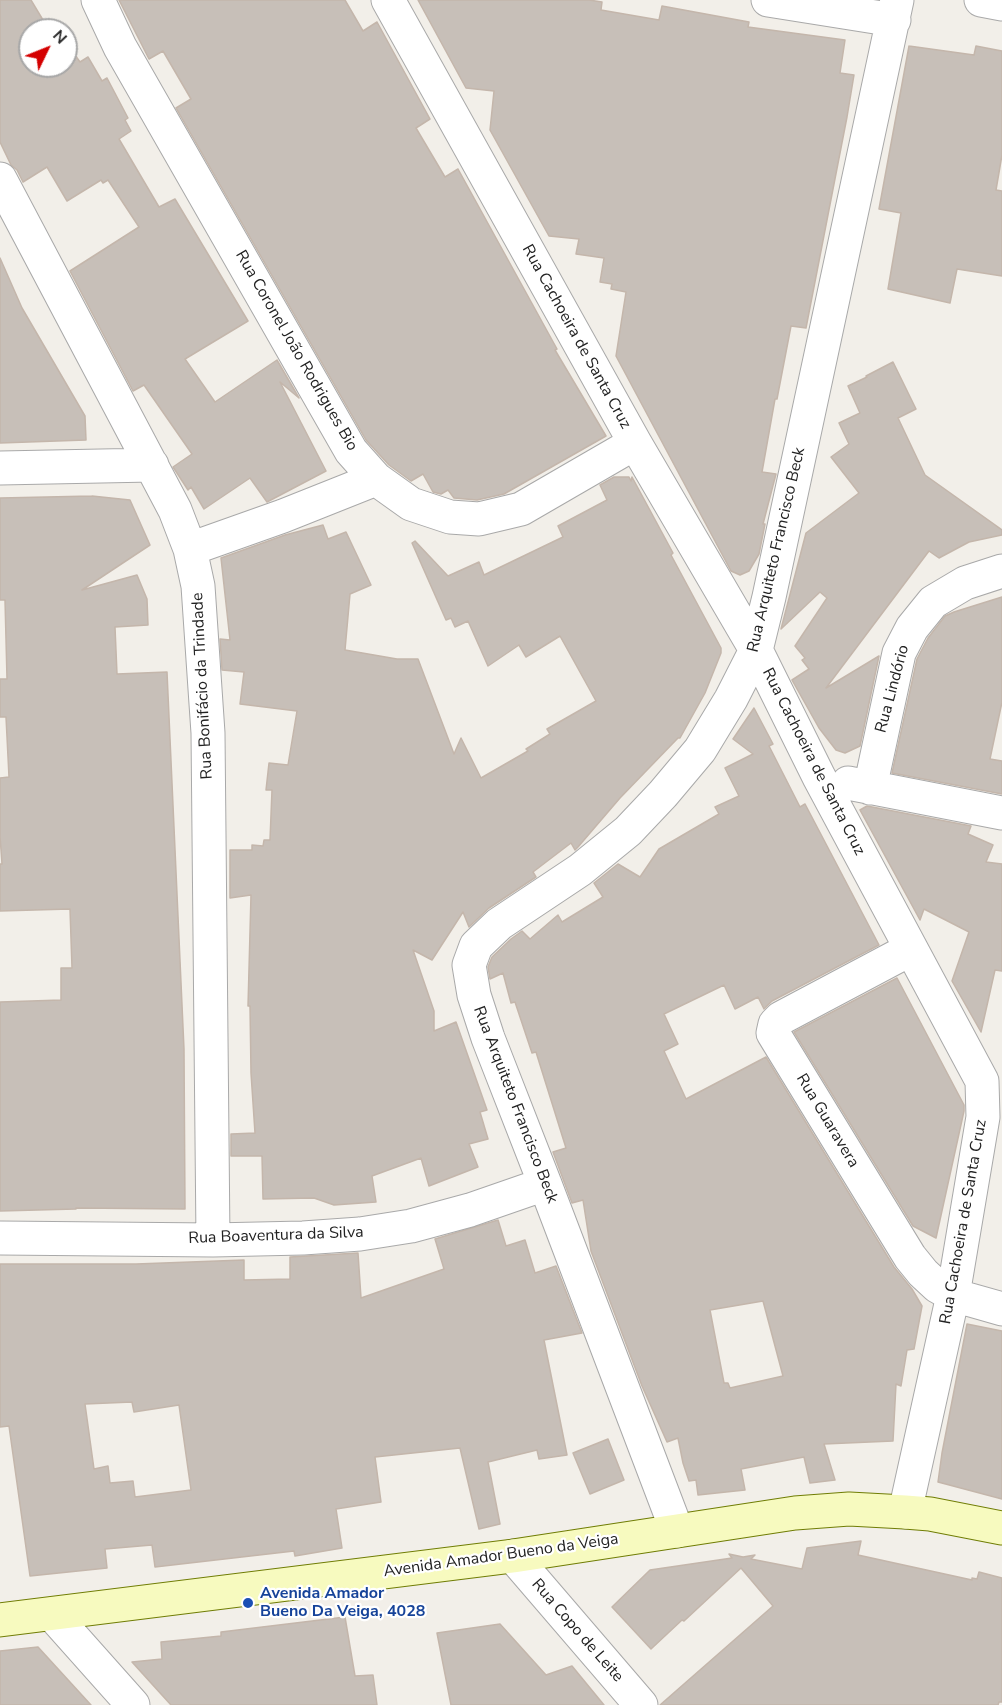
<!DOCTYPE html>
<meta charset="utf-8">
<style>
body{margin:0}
#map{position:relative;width:1002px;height:1705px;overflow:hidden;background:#f2efe9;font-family:"Nunito Sans",sans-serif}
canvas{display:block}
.north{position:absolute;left:18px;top:18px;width:60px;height:60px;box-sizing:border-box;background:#fff;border:2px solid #a7a7a7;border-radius:50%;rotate:47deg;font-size:16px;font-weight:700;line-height:24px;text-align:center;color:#222}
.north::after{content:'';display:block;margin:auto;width:21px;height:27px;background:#d40000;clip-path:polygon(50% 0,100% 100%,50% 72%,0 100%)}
</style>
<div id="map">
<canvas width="1002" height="1705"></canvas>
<div class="north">N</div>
</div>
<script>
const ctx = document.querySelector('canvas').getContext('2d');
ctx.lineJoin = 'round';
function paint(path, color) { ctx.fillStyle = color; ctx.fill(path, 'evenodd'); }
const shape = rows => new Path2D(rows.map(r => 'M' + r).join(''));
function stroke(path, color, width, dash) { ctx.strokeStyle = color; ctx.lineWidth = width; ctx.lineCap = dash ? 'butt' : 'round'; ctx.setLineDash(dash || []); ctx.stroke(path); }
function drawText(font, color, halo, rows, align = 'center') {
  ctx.font = font + ' "Nunito Sans",sans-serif'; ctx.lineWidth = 4.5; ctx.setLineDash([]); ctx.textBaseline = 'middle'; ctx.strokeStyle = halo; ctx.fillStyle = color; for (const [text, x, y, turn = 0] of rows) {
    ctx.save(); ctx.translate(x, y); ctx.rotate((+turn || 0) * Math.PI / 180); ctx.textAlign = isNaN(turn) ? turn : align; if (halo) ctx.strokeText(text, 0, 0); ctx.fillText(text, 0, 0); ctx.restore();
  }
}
const building = shape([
 [0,0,31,0,49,30,30,30,30,66,66,66,66,55,69,59,75,55,80,62,88,57,102,81,107,78,128,118,125,120,131,131,119,139,159,207,175,199,248,321,185,359,215,402,277,360,299,398,280,382,326,471,267,502,250,478,204,509,191,487,188,490,173,467,192,454,144,385,133,391,70,271,139,227,108,180,103,183,101,180,67,201,47,167,23,182,17,170,11,165,0,142,0,0],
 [119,0,345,0,363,31,377,22,430,119,416,128,445,177,458,169,557,349,555,350,606,436,504,494,477,500,454,498,448,490,441,494,433,492,423,474,411,481,389,465,366,440,176,108,191,99,163,51,149,59,119,0],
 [418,0,589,0,602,2,601,10,659,20,662,6,749,22,748,27,845,40,840,73,854,75,847,117,806,328,791,326,777,399,775,399,762,472,776,474,763,524,765,524,759,554,749,571,740,575,731,571,616,356,626,292,611,289,612,284,600,282,604,258,576,254,579,239,549,236,490,130,494,91,466,88,418,0],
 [909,46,974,55,976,46,1002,51,1002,155,996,190,1002,191,1002,276,957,269,950,303,888,289,901,213,879,209,909,46],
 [0,258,22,308,85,416,86,440,0,443,0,258],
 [893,362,916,409,898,418,925,475,1002,530,1002,535,969,542,939,558,929,551,826,688,879,656,860,746,845,753,836,750,819,728,792,680,809,669,802,660,805,658,795,646,827,598,820,592,781,629,806,533,859,493,831,457,849,444,839,423,860,413,848,386,867,377,866,376,893,362],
 [614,477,629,477,631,481,632,477,673,553,671,555,721,648,721,653,705,693,680,738,678,738,620,798,578,847,575,850,571,843,533,872,536,877,489,908,469,927,463,912,432,960,413,950,434,1011,434,1031,456,1022,487,1110,480,1112,488,1139,469,1144,478,1167,429,1186,421,1158,372,1176,376,1202,334,1205,314,1198,263,1199,262,1156,231,1156,231,1134,255,1133,251,1073,250,1006,248,1006,251,895,230,898,230,850,252,850,252,845,263,846,264,840,270,840,272,790,266,790,269,763,288,765,297,711,240,704,244,672,222,670,220,639,230,640,221,558,285,535,323,525,328,539,346,532,371,585,350,594,345,650,397,659,418,659,454,754,461,738,481,778,528,751,526,749,550,734,547,729,596,701,560,636,526,657,519,645,488,666,468,621,455,627,451,618,446,620,412,543,415,541,448,576,479,562,484,575,563,537,558,526,607,500,600,485,614,477],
 [92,496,130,500,150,545,82,590,137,575,147,599,148,625,115,627,117,674,167,672,184,1049,185,1209,76,1208,76,1209,0,1211,0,1002,61,1000,61,968,72,968,70,909,0,911,0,864,2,864,0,836,0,778,9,777,6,717,0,717,0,679,7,679,5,600,0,600,0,498,92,496],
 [1002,597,1002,702,990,759,1002,761,1002,794,892,773,917,659,928,638,945,616,954,612,1002,597],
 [754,708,773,744,769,746,800,807,805,804,879,945,772,1001,764,1009,758,997,735,1009,724,985,664,1014,678,1044,664,1051,686,1099,766,1057,894,1267,912,1289,922,1306,914,1349,907,1350,901,1386,896,1384,893,1441,824,1444,835,1480,810,1483,804,1457,741,1469,745,1490,698,1495,696,1480,689,1481,683,1463,678,1438,667,1442,642,1386,591,1251,583,1200,572,1203,553,1152,566,1148,536,1052,532,1053,515,1002,511,1003,503,973,490,979,488,967,492,957,511,939,522,931,530,939,558,915,562,922,603,897,594,883,618,864,640,877,659,849,719,814,715,807,739,796,725,768,753,754,733,739,754,708],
 [763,1301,783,1376,730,1388,728,1383,724,1383,710,1310,763,1301],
 [867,806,971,826,968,834,993,845,986,862,1002,864,1002,971,995,970,981,1032,952,981,969,932,924,909,920,920,860,810,867,806],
 [897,978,964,1105,964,1111,936,1238,913,1226,794,1032,897,978],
 [498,1220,506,1246,525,1240,535,1273,556,1266,582,1333,544,1340,567,1455,539,1459,537,1450,488,1462,500,1524,479,1529,460,1448,375,1457,381,1502,336,1509,342,1548,295,1556,294,1551,155,1567,152,1545,105,1549,107,1568,30,1576,9,1426,0,1427,0,1264,136,1264,244,1260,244,1280,290,1279,290,1257,358,1253,361,1298,444,1269,435,1239,498,1220],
 [132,1402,134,1412,179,1405,191,1490,135,1497,133,1481,110,1483,108,1466,94,1469,85,1404,132,1402],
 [967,1324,1002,1331,1002,1499,938,1482,942,1453,967,1324],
 [608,1439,624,1480,590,1494,573,1453,608,1439],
 [861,1541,858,1555,972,1580,972,1578,977,1579,979,1572,1002,1578,1002,1702,999,1702,998,1705,660,1705,773,1606,741,1568,684,1621,682,1620,651,1649,612,1607,650,1570,732,1558,729,1554,743,1557,755,1555,751,1559,802,1569,807,1548,861,1541],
 [345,1617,355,1676,373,1675,377,1705,171,1705,132,1662,162,1659,161,1642,221,1636,221,1632,345,1617],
 [500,1624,546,1675,572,1666,604,1705,451,1705,437,1633,500,1624],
 [38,1647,91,1705,0,1705,0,1651,38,1647]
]);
paint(building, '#c7bfb8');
stroke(building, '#c4b6ab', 1.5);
const street = shape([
 [98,0,120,47,351,451,376,479,411,504,450,517,479,519,521,509,635,443],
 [388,0,635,443,756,650,819,777,982,1081,983,1117,953,1295,905,1512],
 [768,0,894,20],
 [981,0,1002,4],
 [0,179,175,510,190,549,198,586,208,733,213,1240],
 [0,468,152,465],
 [190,549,283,516,376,479],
 [848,783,1002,813],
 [870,788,899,653,912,628,933,602,965,583,1002,571],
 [911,949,781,1018,775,1024,773,1033,910,1257,923,1273,937,1286,953,1295,1002,1309],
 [0,1238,213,1240,303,1238,360,1234,411,1226,470,1210,545,1184],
 [677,1531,545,1184,488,1038,474,995,469,965,476,946,499,924,580,870,628,831,663,794,700,750,731,699,756,650,769,597,897,0],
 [513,1556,641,1705],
 [52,1614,133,1705]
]);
const secondary = shape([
 [0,1620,513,1556,795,1513,849,1509,905,1512,930,1514,1002,1528]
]);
stroke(street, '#a9a9a9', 35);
stroke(secondary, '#707d05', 35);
stroke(street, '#fff', 33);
stroke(secondary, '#f7fabf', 33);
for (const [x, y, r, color] of [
 [248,1603,6,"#1a4fb4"]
]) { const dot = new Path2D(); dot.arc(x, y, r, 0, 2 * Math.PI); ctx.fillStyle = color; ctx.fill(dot); stroke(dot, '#fff', 2); }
drawText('16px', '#222', '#fff', [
 ["Rua Cachoeira de Santa Cruz",576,337,61],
 ["Rua Coronel João Rodrigues Bio",296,351,60],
 ["Rua Arquiteto Francisco Beck",777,550,-77],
 ["Rua Bonifácio da Trindade",203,686,-93],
 ["Rua Lindório",893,689,-75],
 ["Rua Cachoeira de Santa Cruz",813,762,63],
 ["Rua Arquiteto Francisco Beck",515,1105,69],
 ["Rua Guaravera",827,1121,59],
 ["Rua Cachoeira de Santa Cruz",964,1222,-80],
 ["Rua Boaventura da Silva",276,1236,-2],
 ["Avenida Amador Bueno da Veiga",501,1556,-8],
 ["Rua Copo de Leite",577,1631,49]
]);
drawText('bold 16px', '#164399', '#fff', [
 ["Avenida Amador",260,1594],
 ["Bueno Da Veiga, 4028",260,1612]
], 'left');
</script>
